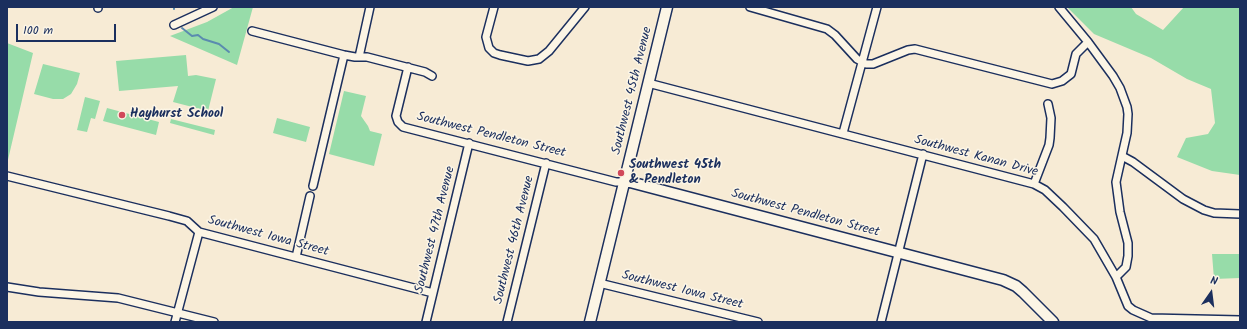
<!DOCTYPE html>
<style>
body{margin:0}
#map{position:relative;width:1247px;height:329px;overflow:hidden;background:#f7ebd5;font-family:Kalam,sans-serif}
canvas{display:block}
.frame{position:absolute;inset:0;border:8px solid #1b2f5e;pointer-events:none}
.north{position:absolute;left:1191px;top:273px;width:40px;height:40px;-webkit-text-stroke:3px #fcf5e5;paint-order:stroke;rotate:14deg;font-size:11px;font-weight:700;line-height:16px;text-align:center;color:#1b2f5e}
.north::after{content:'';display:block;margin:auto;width:14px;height:18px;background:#1b2f5e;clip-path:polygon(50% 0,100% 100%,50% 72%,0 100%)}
.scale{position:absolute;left:16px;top:24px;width:100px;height:18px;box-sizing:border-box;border:2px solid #1b2f5e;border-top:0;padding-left:5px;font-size:12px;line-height:14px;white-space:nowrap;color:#1b2f5e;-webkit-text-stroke:3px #fcf5e5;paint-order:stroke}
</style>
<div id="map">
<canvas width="1247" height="329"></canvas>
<div class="frame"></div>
<div class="north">N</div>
<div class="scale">100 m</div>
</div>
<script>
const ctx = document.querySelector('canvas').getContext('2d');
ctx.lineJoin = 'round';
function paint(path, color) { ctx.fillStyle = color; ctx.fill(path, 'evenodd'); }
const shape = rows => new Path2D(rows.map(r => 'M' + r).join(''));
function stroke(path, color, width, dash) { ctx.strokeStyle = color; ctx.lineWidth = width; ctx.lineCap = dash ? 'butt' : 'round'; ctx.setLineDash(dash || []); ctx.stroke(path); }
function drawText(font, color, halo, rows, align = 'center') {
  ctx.font = font + ' Kalam,sans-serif'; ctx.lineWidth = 3; ctx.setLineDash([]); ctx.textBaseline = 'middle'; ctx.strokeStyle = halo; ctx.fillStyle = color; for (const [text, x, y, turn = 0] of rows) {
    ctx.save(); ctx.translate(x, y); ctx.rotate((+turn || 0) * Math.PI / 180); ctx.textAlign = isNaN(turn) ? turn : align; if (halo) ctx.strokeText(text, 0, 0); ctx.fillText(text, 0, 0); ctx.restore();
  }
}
paint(shape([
 [234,7,253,7,237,65,170,36,207,22],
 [1067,7,1131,7,1136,14,1163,30,1184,7,1240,7,1240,175,1212,171,1177,157,1186,138,1208,134,1215,123,1211,89,1187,79,1151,58,1094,34],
 [7,43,33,53,7,164],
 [186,55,188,76,196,75,216,79,208,111,173,102,178,86,119,91,116,61],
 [43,64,80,73,77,84,71,94,63,99,53,99,34,94],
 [344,91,366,96,361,116,368,126,370,131,382,134,374,166,329,154],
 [85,97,100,101,95,119,91,118,87,132,77,130],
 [107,108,159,122,156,135,103,121],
 [277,118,310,127,306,142,273,133],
 [171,119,215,130,214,135,170,123],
 [1212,254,1240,254,1240,278,1214,279]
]), '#97dca9');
stroke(shape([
 [174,7,174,9],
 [182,28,192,36,198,35,203,39,219,44,229,52]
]), '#5a8baf', 2);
const street = shape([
 [494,7,486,37,489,48,494,53,500,55,528,61,539,59,549,51,585,7],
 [750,7,827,29,835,35,857,59,866,64,873,64,908,50,915,49,1052,84,1062,81,1071,74,1076,54,1088,42],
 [1059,7,1088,42,1113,76,1120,88,1127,107,1128,114,1127,133,1116,182,1120,212,1128,243,1128,256,1126,267,1116,277],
 [98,8,98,7],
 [174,25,213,7],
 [252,31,344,55,355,57,367,57,425,72,432,76],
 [359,57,370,7],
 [408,67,396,116,398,122,403,127,616,182,623,182],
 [648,83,1034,184,1045,190,1063,207,1094,239,1116,277,1128,306,1133,310,1151,318,1240,320],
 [843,133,877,7],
 [1122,156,1133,162,1183,199,1204,210,1214,213,1240,214],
 [7,176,169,216,187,221,199,232,433,293],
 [1034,184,1049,145,1050,138,1051,118,1048,104],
 [313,186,344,55],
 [296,257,310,196],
 [599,283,758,322],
 [7,287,39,292,118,298,214,322],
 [175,322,199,232],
 [426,322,469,143],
 [507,322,546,163],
 [881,322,923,154]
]);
const secondary = shape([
 [623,182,630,182,1003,280,1016,286,1023,292,1053,322],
 [590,322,667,7]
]);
stroke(street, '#1b2f5e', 10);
stroke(secondary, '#1b2f5e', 13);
stroke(street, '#fcf5e5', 7);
stroke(secondary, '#fcf5e5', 10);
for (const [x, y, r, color] of [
 [122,115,4,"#d1495b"],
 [621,173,4,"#d1495b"]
]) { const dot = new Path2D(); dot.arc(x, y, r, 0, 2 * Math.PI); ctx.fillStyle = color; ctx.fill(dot); stroke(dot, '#fcf5e5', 1.5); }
drawText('13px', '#1b2f5e', '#fcf5e5', [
 ["Southwest 45th Avenue",633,91,-76],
 ["Southwest Pendleton Street",491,136,14],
 ["Southwest Kanan Drive",976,157,15],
 ["Southwest Pendleton Street",805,214,15],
 ["Southwest 47th Avenue",436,230,-76],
 ["Southwest Iowa Street",268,237,15],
 ["Southwest 46th Avenue",515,240,-76],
 ["Southwest Iowa Street",682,291,14]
]);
drawText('bold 13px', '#1b2f5e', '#fcf5e5', [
 ["Hayhurst School",130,115],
 ["Southwest 45th",629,166],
 ["& Pendleton",629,181]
], 'left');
</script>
